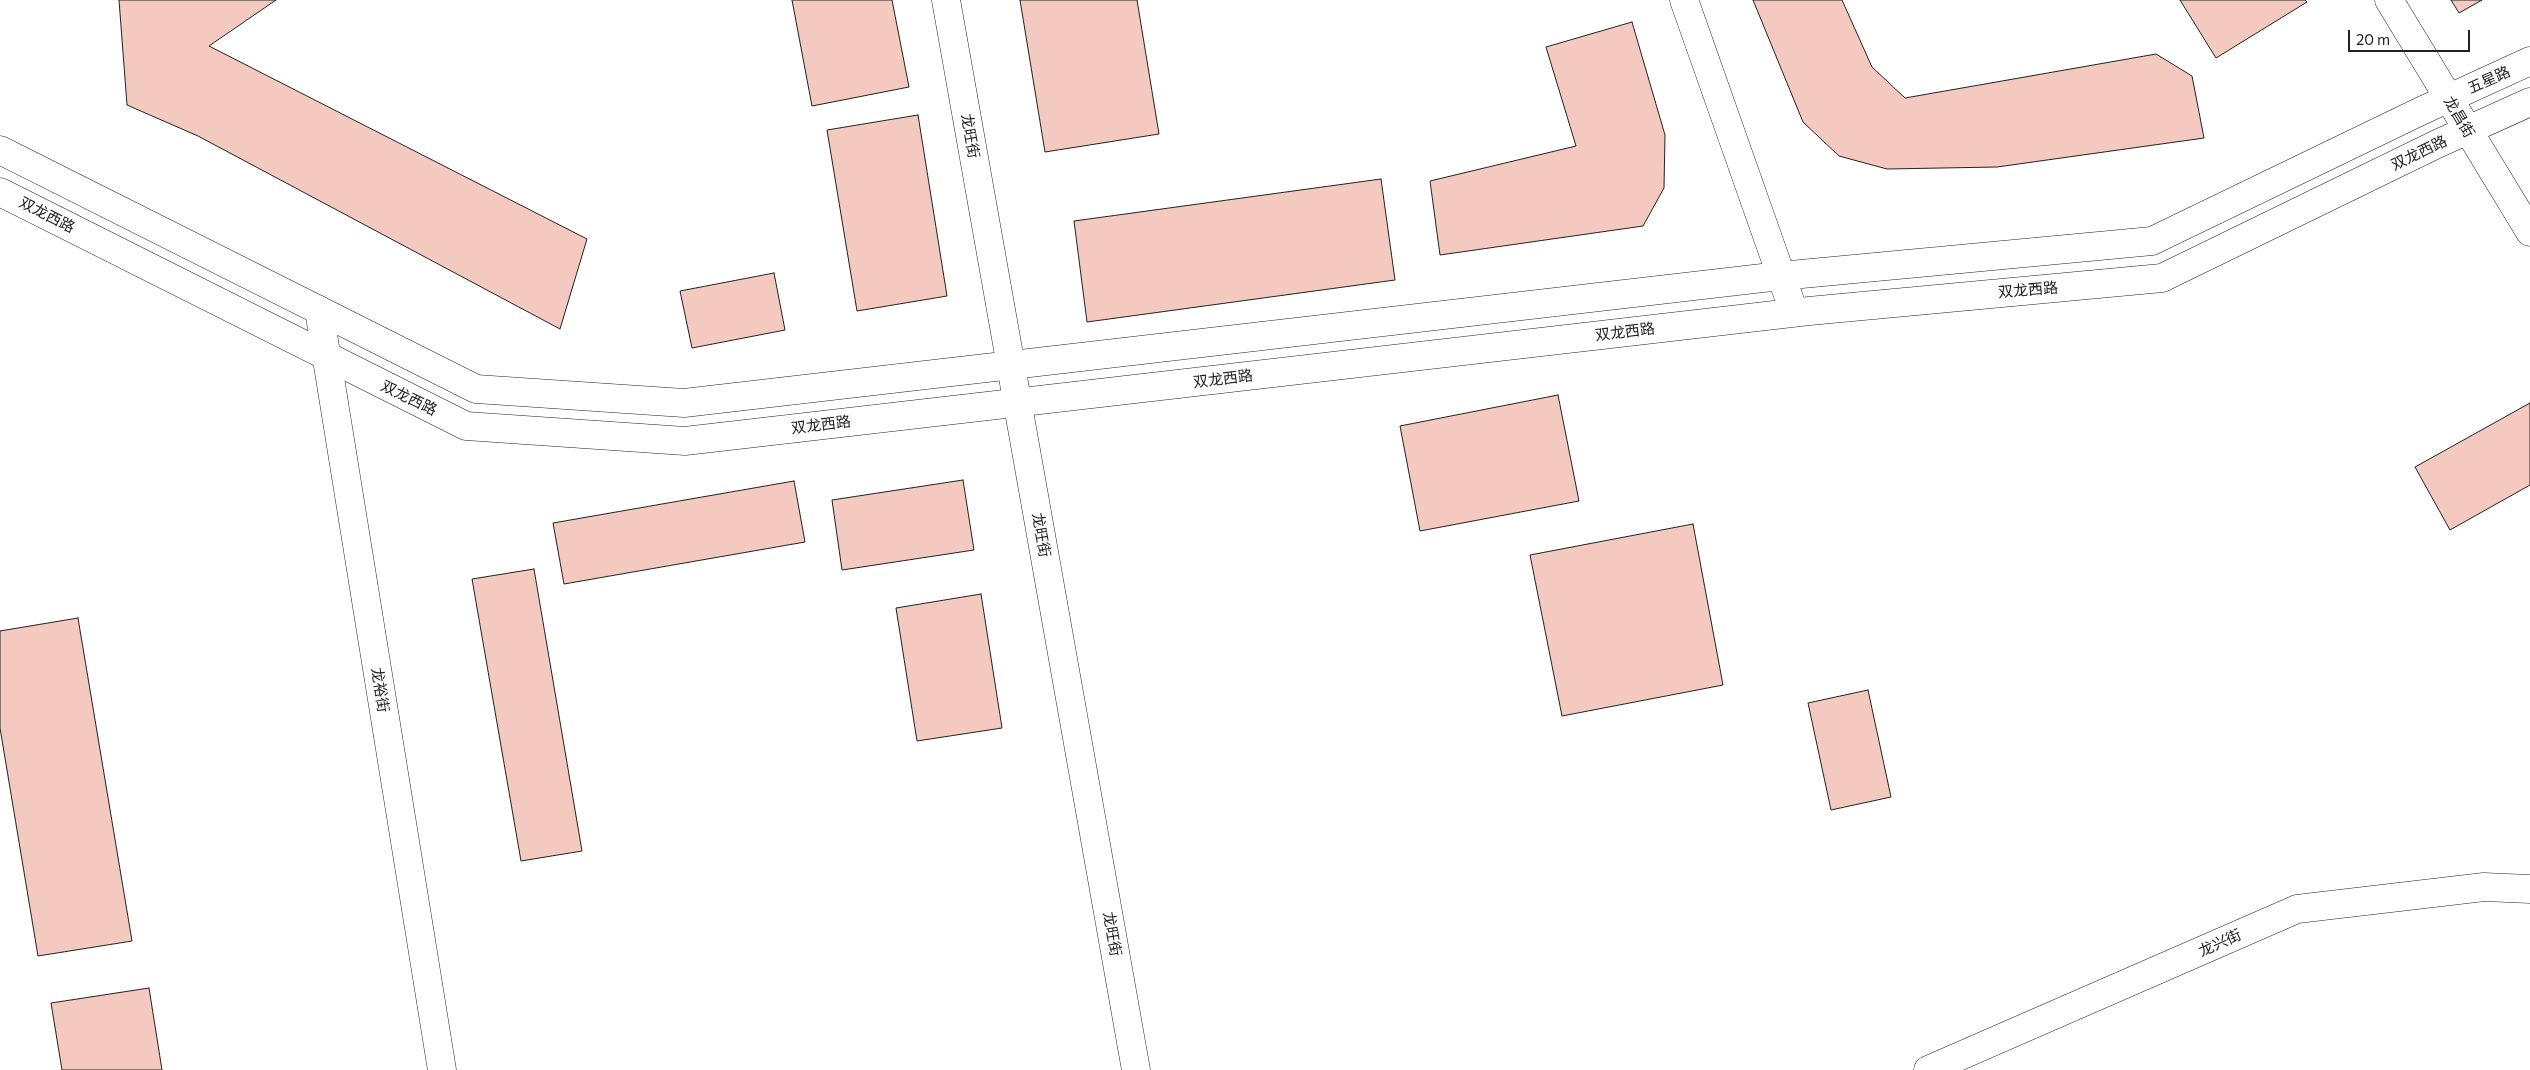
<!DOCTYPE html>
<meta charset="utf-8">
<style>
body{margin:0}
#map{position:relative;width:2530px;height:1070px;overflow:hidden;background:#fff;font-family:Commissioner,sans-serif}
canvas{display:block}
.scale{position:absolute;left:2348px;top:30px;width:122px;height:22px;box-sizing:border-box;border:2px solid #222;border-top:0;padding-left:6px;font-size:15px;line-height:18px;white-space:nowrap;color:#222;-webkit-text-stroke:4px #fff;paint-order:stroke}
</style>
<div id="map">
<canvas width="2530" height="1070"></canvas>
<div class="scale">20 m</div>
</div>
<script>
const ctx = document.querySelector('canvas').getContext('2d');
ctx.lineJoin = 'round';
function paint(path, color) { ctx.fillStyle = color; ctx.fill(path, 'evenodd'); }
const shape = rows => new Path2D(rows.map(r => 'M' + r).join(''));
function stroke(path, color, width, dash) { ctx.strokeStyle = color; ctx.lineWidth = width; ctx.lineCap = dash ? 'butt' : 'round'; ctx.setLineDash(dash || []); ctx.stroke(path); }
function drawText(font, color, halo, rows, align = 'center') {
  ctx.font = font + ' Commissioner,"Noto Sans SC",sans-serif'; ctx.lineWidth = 4; ctx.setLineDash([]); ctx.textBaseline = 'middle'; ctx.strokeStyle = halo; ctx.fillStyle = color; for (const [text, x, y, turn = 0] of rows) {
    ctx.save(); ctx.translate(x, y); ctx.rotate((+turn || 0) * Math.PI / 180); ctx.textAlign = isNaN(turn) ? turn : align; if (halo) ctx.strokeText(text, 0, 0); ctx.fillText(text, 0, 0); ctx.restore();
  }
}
const building = shape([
 [119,0,276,0,209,46,587,239,560,329,198,136,127,105,119,0],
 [792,0,892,0,909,87,812,106,792,0],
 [1020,0,1137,0,1159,134,1045,152,1020,0],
 [1753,0,1842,0,1872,67,1905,98,2156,54,2192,76,2204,138,1997,167,1887,169,1839,156,1803,122,1753,0],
 [2180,0,2305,0,2307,2,2216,58,2180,0],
 [2451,0,2482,0,2459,13,2451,0],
 [1632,22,1665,135,1664,188,1643,226,1440,255,1430,181,1576,146,1546,47,1632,22],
 [918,115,947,296,857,311,827,130,918,115],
 [1381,179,1395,280,1087,322,1074,221,1381,179],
 [774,273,785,330,692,348,680,291,774,273],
 [1558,395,1579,501,1420,531,1400,426,1558,395],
 [2530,403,2530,485,2450,530,2415,467,2530,403],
 [963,480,974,550,842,570,832,500,963,480],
 [794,481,805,542,564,584,553,523,794,481],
 [1693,524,1723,685,1562,716,1530,555,1693,524],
 [534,569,582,851,521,861,472,579,534,569],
 [981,594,1002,728,917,741,896,608,981,594],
 [78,618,132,941,38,956,0,728,0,631,78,618],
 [1868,690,1891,797,1831,810,1808,703,1868,690],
 [149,988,162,1070,62,1070,51,1003,149,988]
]);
paint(building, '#f3c9c0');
stroke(building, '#222', 1);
const minor = shape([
 [946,0,1136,1070],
 [1684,0,1794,312],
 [2389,0,2530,232],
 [319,310,442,1070],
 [1928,1070,2297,909,2484,887,2530,889]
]);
const major = shape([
 [0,150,476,389,684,403,1780,276,2152,241,2421,111,2530,61],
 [0,192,466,426,685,441,1809,311,2162,278,2437,144,2530,102]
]);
stroke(minor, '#222', 29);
stroke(major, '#222', 29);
stroke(minor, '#fff', 28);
stroke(major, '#fff', 28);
drawText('15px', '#222', '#fff', [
 ["五星路",2489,80,-24],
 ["龙昌街",2459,117,59],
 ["龙旺街",970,136,80],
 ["双龙西路",2419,153,-26],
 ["双龙西路",47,215,27],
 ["双龙西路",2028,290,-5],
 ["双龙西路",1625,332,-7],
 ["双龙西路",1223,379,-7],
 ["双龙西路",409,398,26],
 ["双龙西路",821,425,-7],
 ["龙旺街",1041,535,80],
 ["龙裕街",380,690,81],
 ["龙旺街",1112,934,80],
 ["龙兴街",2220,943,-24]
]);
</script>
